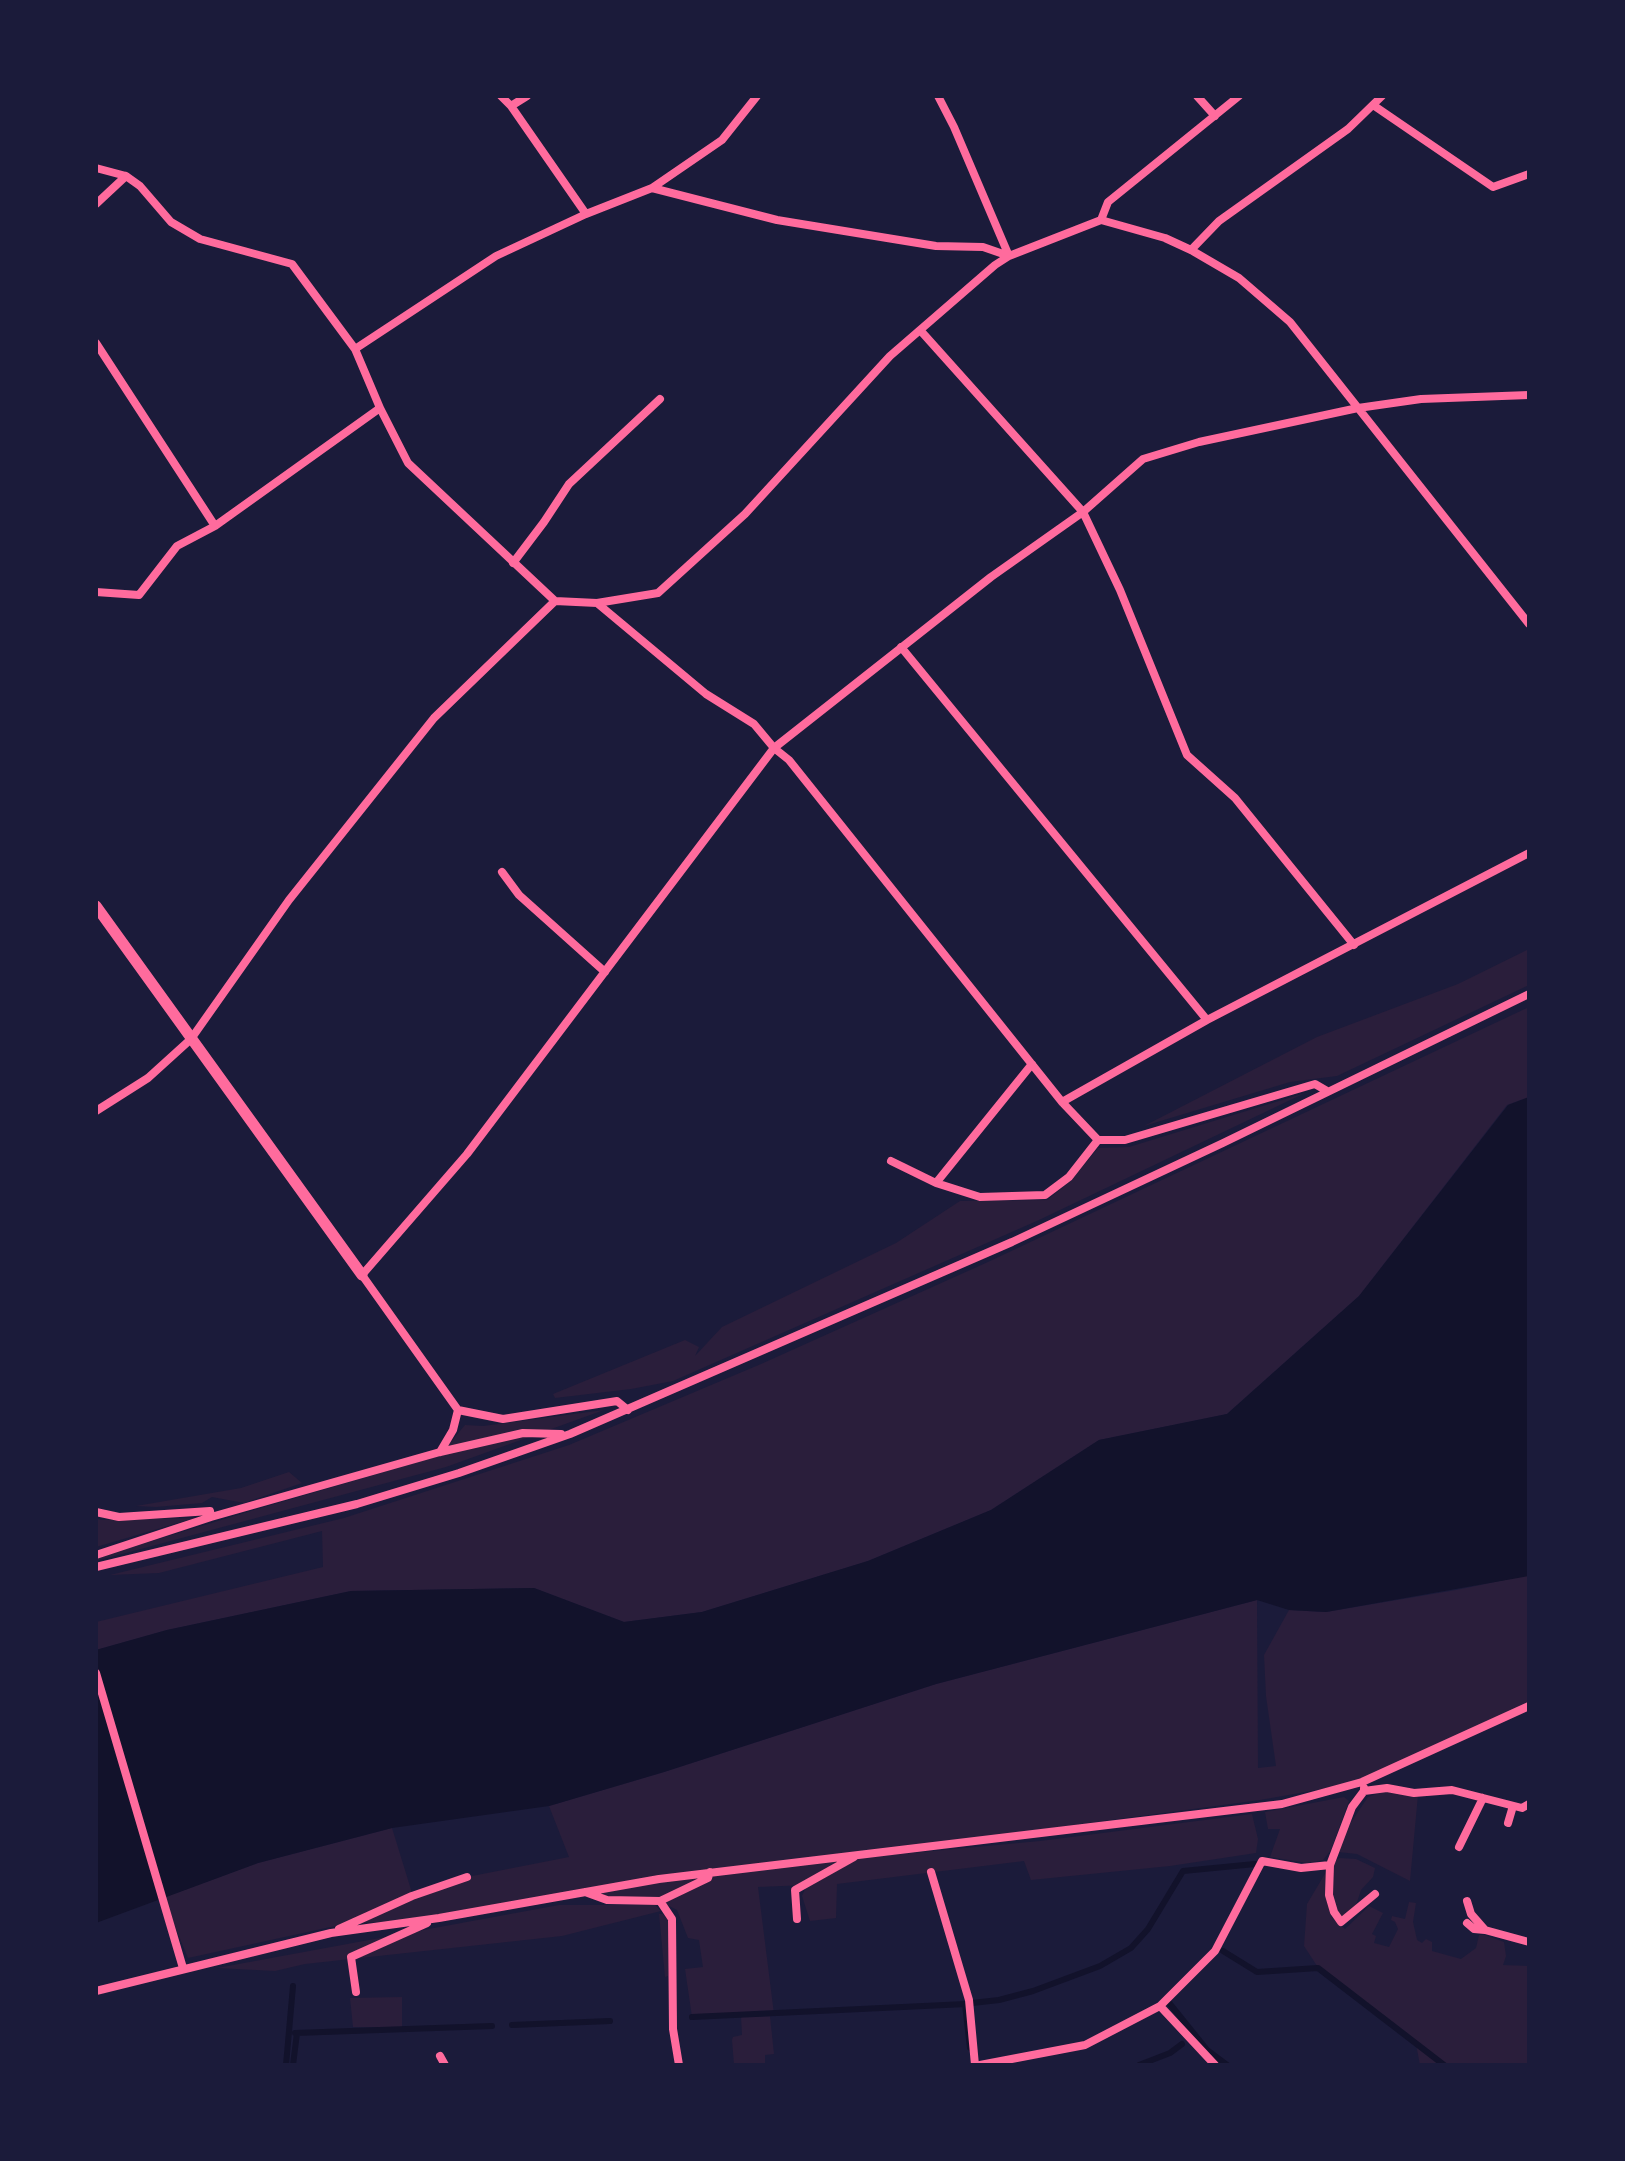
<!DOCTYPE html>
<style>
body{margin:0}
#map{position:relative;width:1625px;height:2161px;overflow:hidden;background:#1b1b3a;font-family:Karla,sans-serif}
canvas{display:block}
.frame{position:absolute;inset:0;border:98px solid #1b1b3a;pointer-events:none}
</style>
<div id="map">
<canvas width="1625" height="2161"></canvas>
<div class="frame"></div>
</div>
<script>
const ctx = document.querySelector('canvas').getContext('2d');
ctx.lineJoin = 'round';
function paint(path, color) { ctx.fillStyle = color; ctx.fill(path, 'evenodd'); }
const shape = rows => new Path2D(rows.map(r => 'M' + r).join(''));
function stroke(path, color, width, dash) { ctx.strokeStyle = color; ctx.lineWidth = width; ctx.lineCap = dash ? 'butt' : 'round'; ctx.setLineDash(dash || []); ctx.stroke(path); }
paint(shape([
 [1529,949,1529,985,1337,1076,1290,1082,1144,1126,1317,1037,1458,984],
 [1529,1007,1529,1097,1507,1105,1359,1296,1227,1414,1099,1440,991,1510,868,1561,702,1612,624,1622,534,1588,351,1591,167,1630,96,1650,96,1622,323,1567,322,1531,159,1573,110,1575,344,1518,569,1445,761,1364,988,1262],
 [1305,1093,1039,1220,673,1381,631,1389,555,1398,553,1394,685,1340,699,1347,695,1356,722,1327,896,1243,960,1201,1047,1200,1071,1181,1098,1148,1129,1147],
 [604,1410,446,1467,96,1561,96,1558,254,1510,439,1456,465,1425,483,1426],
 [289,1472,302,1483,244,1503,212,1497,202,1503,156,1507,136,1506,241,1488],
 [96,1518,101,1520,195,1518,96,1547],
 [1529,1575,1529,1704,1362,1782,1260,1800,761,1867,1040,1841,1252,1814,1258,1839,1256,1853,1170,1866,1031,1880,1024,1861,837,1884,836,1918,810,1921,802,1896,807,1885,758,1887,774,2014,692,2017,685,1969,703,1967,699,1940,688,1938,677,1910,659,1901,607,1900,584,1892,424,1921,349,1923,188,1958,163,1898,258,1863,392,1828,413,1896,467,1877,569,1857,549,1806,664,1772,936,1684,1257,1600,1258,1768,1276,1766,1266,1696,1264,1655,1289,1610,1326,1612,1456,1590],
 [1385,1791,1418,1795,1410,1881,1357,1854,1338,1852,1348,1827,1368,1797],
 [1344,1797,1349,1801,1331,1850,1323,1860,1307,1863,1270,1857,1280,1829,1268,1829,1265,1812],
 [1339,1858,1356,1859,1375,1868,1373,1877,1361,1890,1355,1908,1343,1917,1338,1911,1333,1894,1334,1862],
 [1326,1872,1327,1899,1332,1918,1345,1929,1369,1906,1383,1913,1372,1934,1376,1936,1374,1943,1389,1947,1398,1929,1395,1922,1391,1920,1392,1916,1405,1919,1409,1902,1416,1903,1413,1922,1417,1940,1422,1943,1426,1939,1432,1942,1432,1951,1461,1959,1476,1948,1479,1935,1485,1935,1504,1942,1506,1956,1503,1965,1529,1966,1529,2063,1420,2065,1416,2044,1319,1969,1304,1946,1307,1904],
 [559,1905,655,1905,661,1911,562,1936,305,1964,275,1971,217,1968],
 [659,1914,663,1914,669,1921,668,1976,665,1977],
 [402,1997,402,2027,353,2027,350,1998],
 [770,2016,774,2054,765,2055,765,2065,734,2065,732,2040,733,2037,742,2035,741,2017]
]), '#2a1e3b');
paint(shape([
 [1529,1097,1529,1576,1326,1612,1289,1610,1257,1600,936,1684,664,1772,549,1806,392,1828,258,1863,96,1923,96,1650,167,1630,351,1591,534,1588,624,1622,702,1612,868,1561,991,1510,1099,1440,1227,1414,1359,1296,1508,1105]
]), '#12122b');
stroke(shape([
 [1223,1951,1257,1972,1318,1968,1444,2065],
 [972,2003,999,2000,1033,1991,1100,1966,1131,1948,1148,1929,1183,1871,1255,1864],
 [965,2004,970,2048],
 [1170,2004,1207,2050,1227,2065],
 [692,2017,966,2004],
 [512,2025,610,2021],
 [295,2033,492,2026],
 [286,2065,293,1986],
 [293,2065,297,2033],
 [1139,2065,1170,2053,1182,2044]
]), '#12122b', 6);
stroke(shape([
 [501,96,511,106,586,214],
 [938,96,954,127,1009,256],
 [1197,96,1215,116],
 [1373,105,1493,187,1529,174],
 [511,106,527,96],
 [96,168,126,176,140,186,171,222,200,239,292,264,355,349,380,408,408,463,555,601,597,603,706,694,754,724,774,748,789,760,1062,1102,1098,1140,1125,1140,1315,1084,1327,1091],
 [652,188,777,220,936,246,983,247,1009,256],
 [96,204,126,176],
 [1101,220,1108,202,1239,96],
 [1191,250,1219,221,1348,129,1382,96],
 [920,330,1083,512,1120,590,1187,755,1235,798,1354,945],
 [96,343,215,526],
 [355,349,496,256,586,214,652,188,722,140,757,96],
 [513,563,544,522,569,484,660,399],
 [96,592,139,595,177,546,215,526,380,408],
 [597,603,658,593,745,514,890,356,995,265,1009,256,1101,220,1165,238,1191,250,1239,278,1290,322,1529,624],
 [901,647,1207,1020],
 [502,872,519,895,605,972],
 [1062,1102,1207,1020,1529,853],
 [96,1111,148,1078,191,1039,289,900,434,718,555,601],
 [891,1161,936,1183,980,1197,1045,1195,1069,1177,1098,1140],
 [936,1183,1032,1064],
 [628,1410,617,1401,503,1419,458,1410,362,1275,467,1154,774,748,991,577,1083,512,1143,459,1199,442,1358,408,1421,399,1529,395],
 [440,1452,453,1430,458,1410],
 [96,1512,119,1517,210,1511,211,1517],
 [96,1555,211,1517,440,1452,523,1433,561,1434],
 [96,1567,357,1504,459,1473,570,1434,1012,1242,1223,1143,1529,994],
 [96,1673,183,1968],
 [1364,1788,1364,1791,1387,1788,1414,1793,1452,1790,1522,1808,1529,1804],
 [1508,1823,1513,1806],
 [1459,1847,1483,1798],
 [1330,1865,1329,1895,1334,1912,1341,1922,1375,1894],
 [931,1872,969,2000,975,2065],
 [585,1892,607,1900,660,1901,708,1878,710,1872],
 [660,1901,672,1919,673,2029,679,2065],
 [1467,1901,1471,1914,1485,1930,1529,1942],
 [797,1919,795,1890,854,1857],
 [1467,1923,1474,1929,1485,1930],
 [339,1929,412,1896,467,1877],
 [96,1991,331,1933,439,1918,659,1879,1282,1804,1362,1782,1529,1706],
 [356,1992,351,1957,427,1923],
 [1160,2006,1215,2065],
 [440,2056,445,2065],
 [980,2065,1085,2045,1160,2006,1215,1951,1262,1861,1301,1868,1330,1865,1352,1807,1364,1791]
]), '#ff6b9d', 8);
stroke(shape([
 [96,906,362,1275]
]), '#ff6b9d', 11);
</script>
